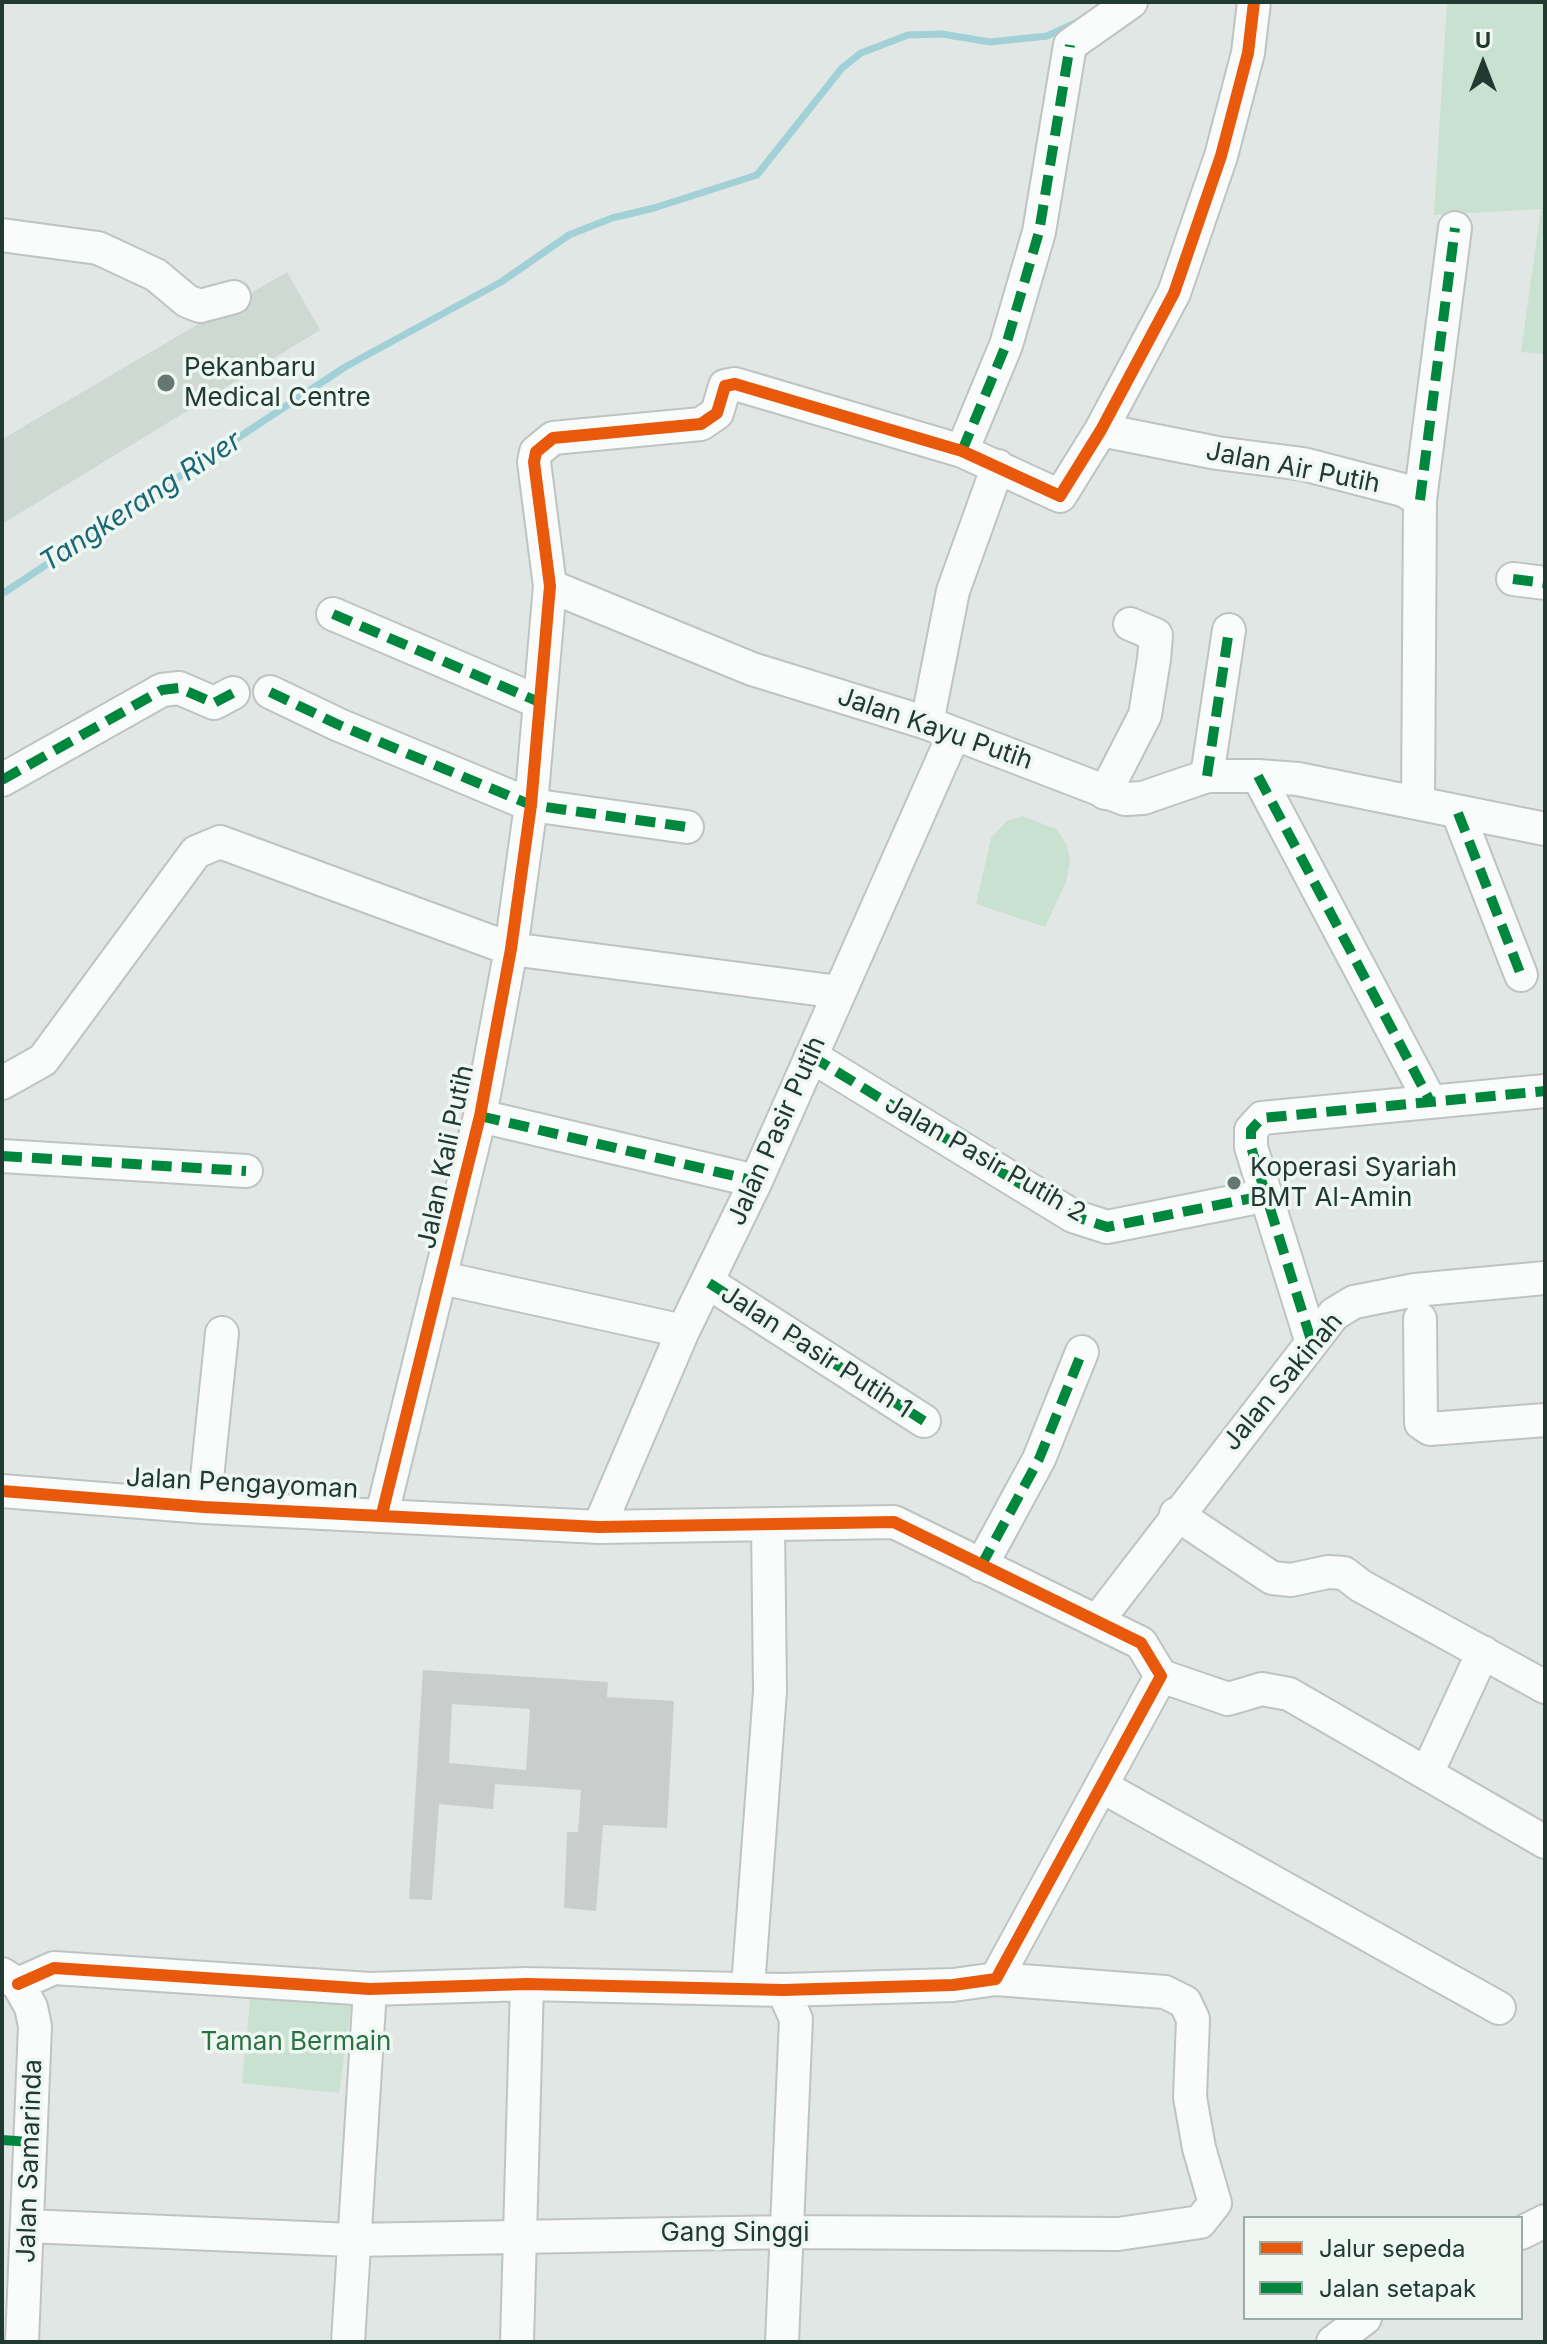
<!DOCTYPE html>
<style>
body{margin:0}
#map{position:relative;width:1547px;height:2344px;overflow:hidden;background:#e1e7e4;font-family:Inter,sans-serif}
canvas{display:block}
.frame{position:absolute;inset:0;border:4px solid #203a32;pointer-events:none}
.legend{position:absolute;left:1243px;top:2216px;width:280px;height:104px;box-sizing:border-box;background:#eff7f2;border:2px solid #9caba5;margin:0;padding:10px 14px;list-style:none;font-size:24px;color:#203a32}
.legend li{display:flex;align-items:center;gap:16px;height:40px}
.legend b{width:40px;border:2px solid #9caba5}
.north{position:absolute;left:1443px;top:24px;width:80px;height:80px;-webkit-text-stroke:6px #eff7f2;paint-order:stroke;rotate:0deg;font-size:22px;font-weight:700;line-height:32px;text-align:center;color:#203a32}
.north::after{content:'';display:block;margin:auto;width:28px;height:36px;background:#203a32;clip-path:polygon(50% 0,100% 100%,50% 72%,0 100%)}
</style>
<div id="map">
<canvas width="1547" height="2344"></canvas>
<div class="frame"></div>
<ul class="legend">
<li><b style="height:10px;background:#e8590c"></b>Jalur sepeda</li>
<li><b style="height:10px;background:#00873e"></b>Jalan setapak</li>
</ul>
<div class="north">U</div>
</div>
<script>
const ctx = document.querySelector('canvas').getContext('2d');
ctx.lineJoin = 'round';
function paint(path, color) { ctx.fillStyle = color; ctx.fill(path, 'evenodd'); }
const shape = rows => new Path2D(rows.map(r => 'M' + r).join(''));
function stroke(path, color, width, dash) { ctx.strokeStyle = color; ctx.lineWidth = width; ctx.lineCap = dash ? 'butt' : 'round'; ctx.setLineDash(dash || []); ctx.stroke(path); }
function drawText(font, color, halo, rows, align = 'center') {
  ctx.font = font + ' Inter,sans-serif'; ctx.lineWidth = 7; ctx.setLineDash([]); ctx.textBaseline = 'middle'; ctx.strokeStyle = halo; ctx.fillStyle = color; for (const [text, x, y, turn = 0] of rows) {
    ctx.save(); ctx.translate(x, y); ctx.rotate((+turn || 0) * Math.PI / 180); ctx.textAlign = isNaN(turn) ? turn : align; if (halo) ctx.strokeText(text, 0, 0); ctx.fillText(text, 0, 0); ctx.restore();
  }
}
paint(shape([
 [287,272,320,330,2,524,2,436,4,438]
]), '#cfd9d4');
paint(shape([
 [1447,2,1545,2,1545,354,1521,352,1541,209,1434,215],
 [1022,816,1056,829,1067,845,1070,861,1066,882,1045,927,976,904,991,838,1007,821],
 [251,1990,352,2000,339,2093,242,2083]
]), '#c9e1d0');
stroke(shape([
 [2,594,345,367,501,282,569,235,612,218,654,208,757,175,842,68,861,53,908,35,942,34,990,42,1047,36,1078,22]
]), '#a1d1d6', 7);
paint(shape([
 [423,1670,608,1682,607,1697,674,1701,667,1828,603,1825,596,1911,564,1908,567,1832,578,1832,581,1790,495,1784,493,1809,439,1804,432,1900,409,1899],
 [452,1704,530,1709,526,1770,449,1763]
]), '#c9cecc');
const minor = shape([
 [2,235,98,248,156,275,187,301,200,306,234,297],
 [1101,430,1217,453,1303,464,1403,490,1420,500,1418,803],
 [962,451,1006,345,1039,232,1070,45,1131,2],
 [1420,500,1455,228],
 [1513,579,1545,583],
 [550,586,752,669,927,723,1125,799,1143,798,1207,776,1258,776,1298,779,1545,829],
 [333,614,539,702],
 [270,692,339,725,531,805,687,827],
 [927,723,953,591,998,466],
 [1207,776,1229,630],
 [1258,776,1430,1101],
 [2,780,162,690,179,688,214,703,233,693],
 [1105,793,1145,715,1154,659,1156,635,1130,624],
 [1458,813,1521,975],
 [811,1056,1073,1216,1107,1227,1263,1196],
 [2,1083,43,1060,196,852,220,842,511,949,839,992],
 [480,1116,756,1181],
 [2,1156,246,1171],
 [442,1278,683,1331],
 [709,1283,924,1421],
 [1420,1319,1421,1423,1430,1429,1545,1420],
 [1311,1340,1251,1147,1251,1130,1262,1118,1545,1091],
 [2,1491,204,1507,599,1527,894,1522,1141,1643,1161,1676,996,1979,953,1985,783,1990,527,1984,370,1989,54,1968,18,1984],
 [204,1507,222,1333],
 [382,1514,480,1116,511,949,531,805,550,586,534,462,536,452,553,438,701,424,717,413,725,386,735,384,962,451,1060,496,1101,430,1174,293,1221,156,1248,53,1254,2],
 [1176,1514,1272,1578,1291,1580,1328,1572,1344,1573,1361,1586,1545,1687],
 [599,1527,683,1331,756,1181,954,734],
 [981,1566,1039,1459,1082,1352],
 [1098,1620,1334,1314,1354,1302,1415,1290,1545,1278],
 [1161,1676,1228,1699,1262,1689,1289,1694,1545,1842],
 [1428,1771,1483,1652],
 [1103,1787,1499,2008],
 [2,1974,18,1984,31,2007,35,2026,22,2342],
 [748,1987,770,1691,768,1525],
 [27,2226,352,2240,787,2232,1118,2234,1200,2222,1215,2203,1199,2148,1190,2097,1193,2019,1185,2002,1165,1992,996,1979],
 [1521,2233,1545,2221],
 [348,2342,370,1989],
 [517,2342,527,1984],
 [782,2342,796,2019,783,1990],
 [1333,2342,1365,2318]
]);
stroke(minor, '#bec4c1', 36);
stroke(minor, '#fafbfb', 32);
stroke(shape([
 [962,451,1006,345,1039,232,1070,45],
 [1420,500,1455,228],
 [1513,579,1545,583],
 [333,614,539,702],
 [270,692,339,725,531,805,687,827],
 [1207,776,1229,630],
 [1258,776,1430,1101],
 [2,780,162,690,179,688,214,703,233,693],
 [1458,813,1521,975],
 [811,1056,1073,1216,1107,1227,1263,1196],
 [480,1116,756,1181],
 [2,1156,246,1171],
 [709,1283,924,1421],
 [1311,1340,1251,1147,1251,1130,1262,1118,1545,1091],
 [981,1566,1039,1459,1082,1352],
 [2,2140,31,2142]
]), '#00873e', 10, [20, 10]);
stroke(shape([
 [2,1491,204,1507,599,1527,894,1522,1141,1643,1161,1676,996,1979,953,1985,783,1990,527,1984,370,1989,54,1968,18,1984],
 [382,1514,480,1116,511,949,531,805,550,586,534,462,536,452,553,438,701,424,717,413,725,386,735,384,962,451,1060,496,1101,430,1174,293,1221,156,1248,53,1254,2]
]), '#e8590c', 12);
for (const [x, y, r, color] of [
 [166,383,10,"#647770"],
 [1234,1183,8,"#647770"]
]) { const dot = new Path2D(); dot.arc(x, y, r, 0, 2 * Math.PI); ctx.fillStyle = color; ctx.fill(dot); stroke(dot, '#eff7f2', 3); }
drawText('26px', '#203a32', '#eff7f2', [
 ["Pekanbaru",184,368],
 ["Medical Centre",184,398],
 ["Koperasi Syariah",1250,1168],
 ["BMT Al-Amin",1250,1198]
], 'left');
drawText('26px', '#203a32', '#eff7f2', [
 ["Jalan Air Putih",1293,468,11],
 ["Jalan Kayu Putih",935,729,19],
 ["Jalan Pasir Putih",777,1131,-66],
 ["Jalan Kali Putih",446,1157,-78],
 ["Jalan Pasir Putih 2",985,1159,30],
 ["Jalan Pasir Putih 1",816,1352,33],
 ["Jalan Sakinah",1283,1382,-50],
 ["Jalan Pengayoman",242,1484,3],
 ["Jalan Samarinda",30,2161,-88],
 ["Gang Singgi",735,2233]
]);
drawText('26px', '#2a7143', '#eff7f2', [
 ["Taman Bermain",296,2042]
]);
drawText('italic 28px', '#1a6876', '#eff7f2', [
 ["Tangkerang River",141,502,-33]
]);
</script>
